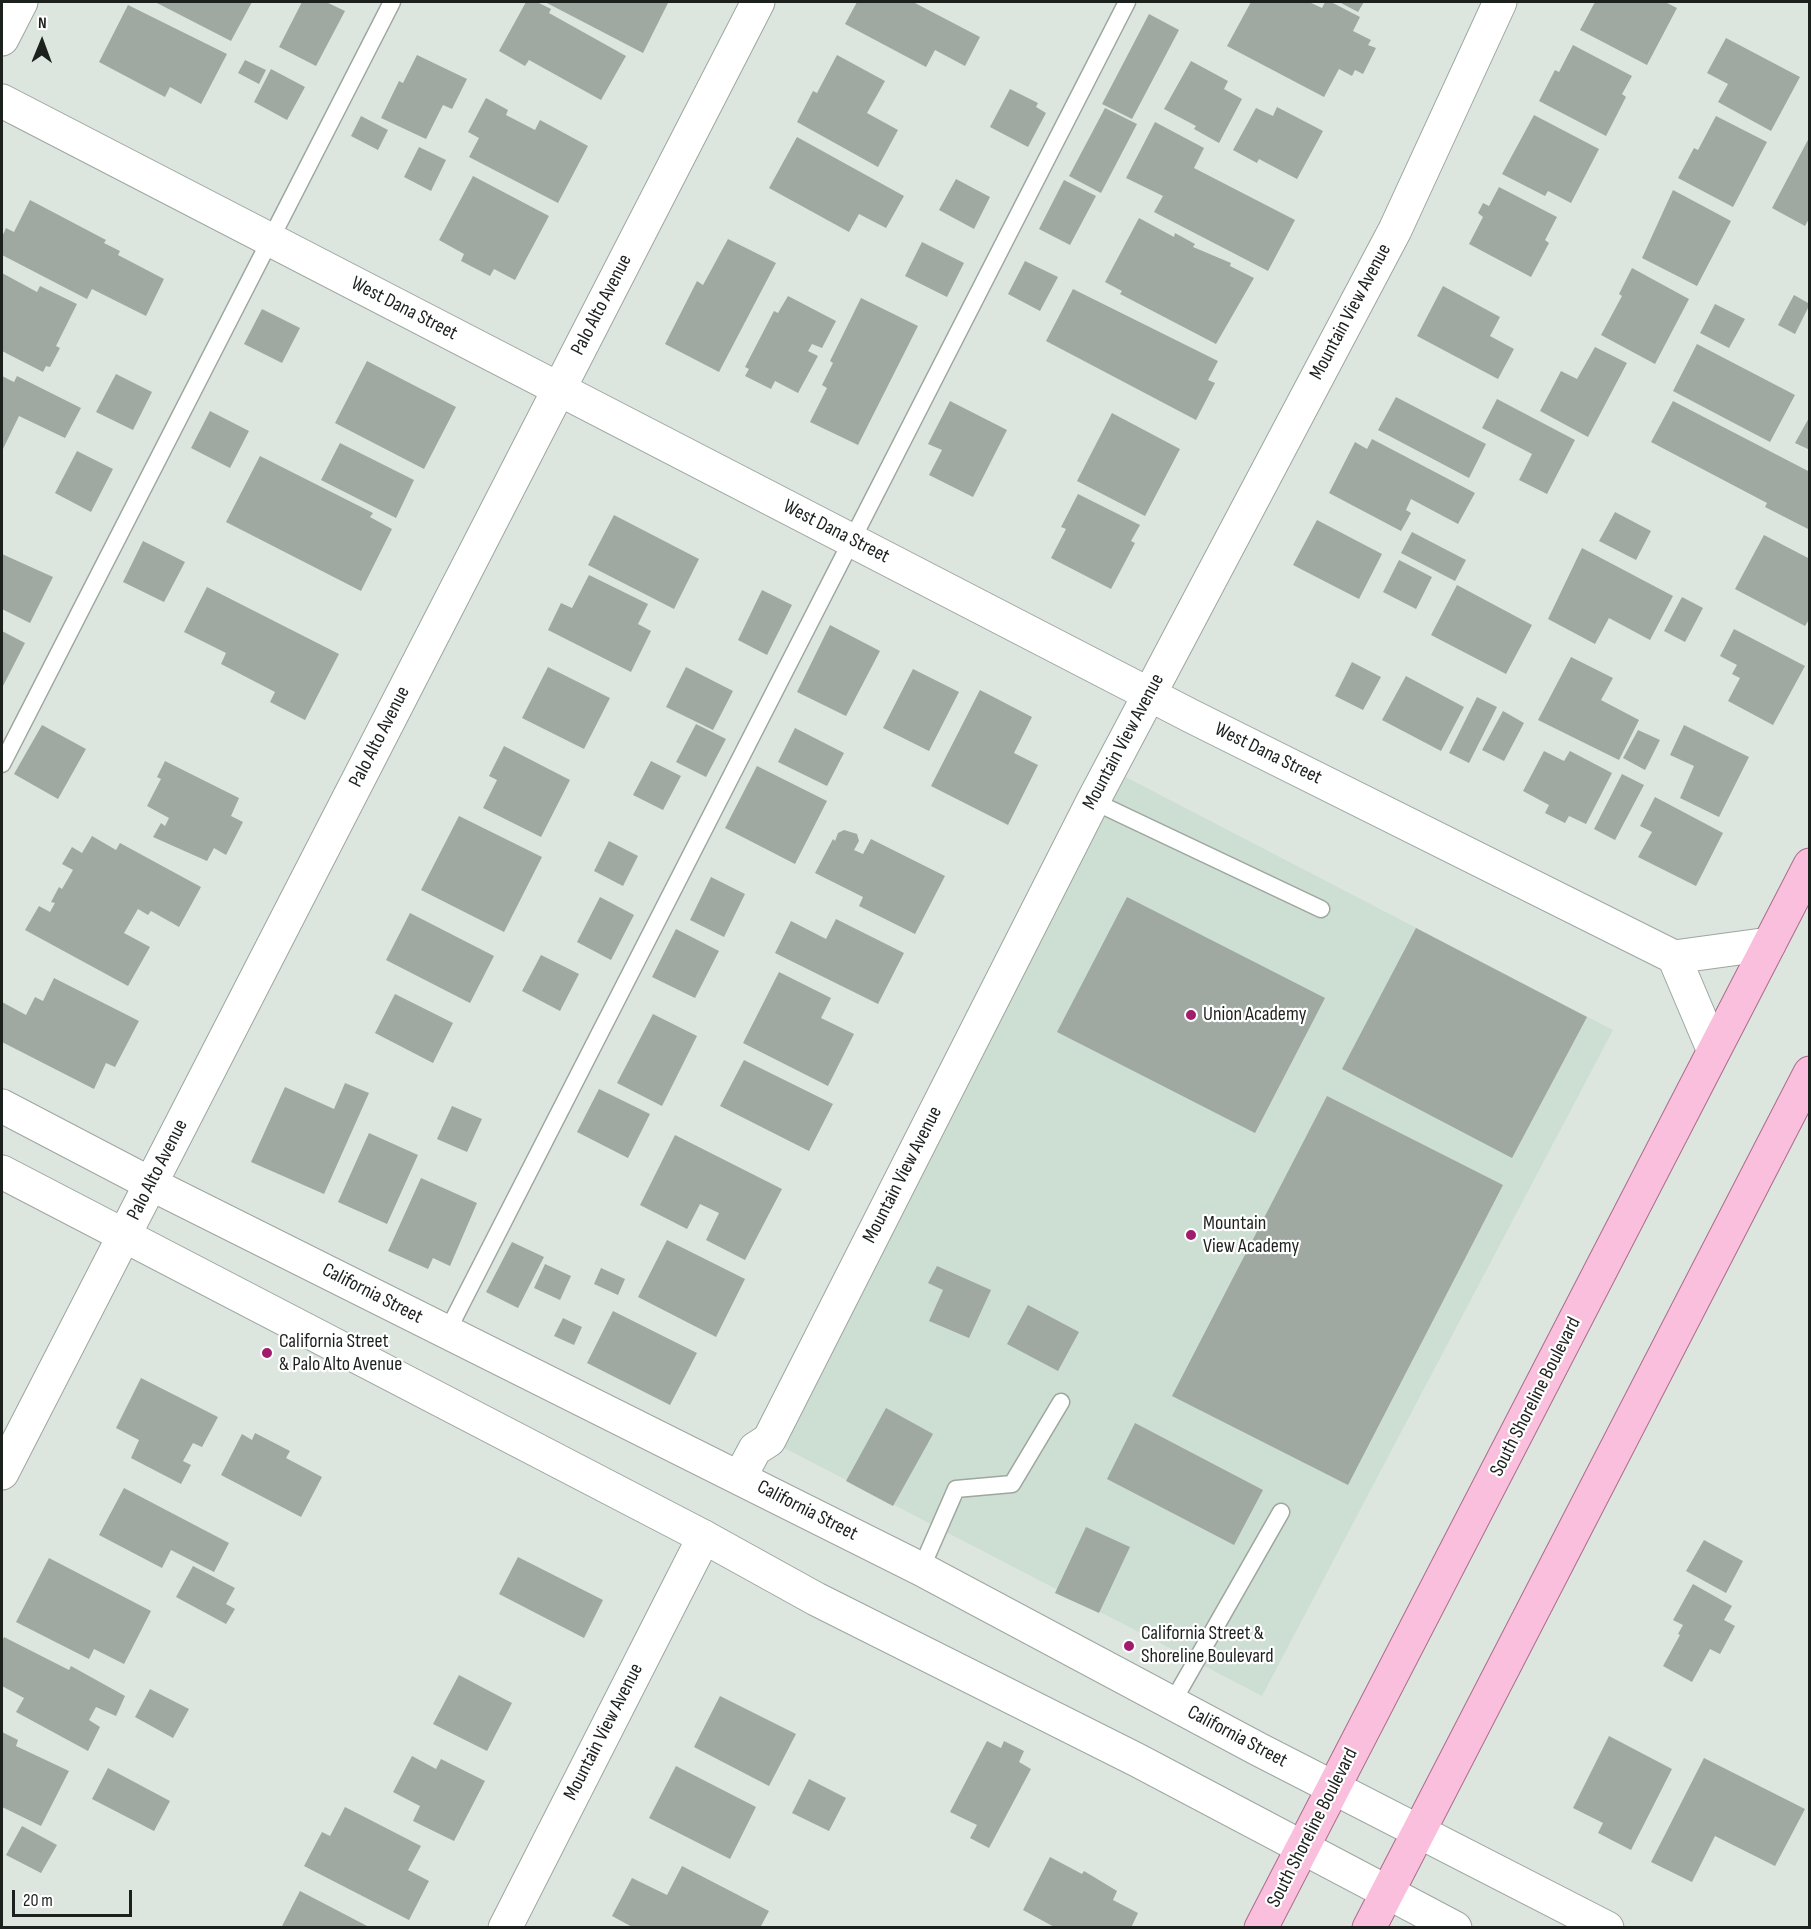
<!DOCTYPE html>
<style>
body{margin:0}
#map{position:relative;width:1811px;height:1929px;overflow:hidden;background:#dce6df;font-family:"Sofia Sans Condensed",sans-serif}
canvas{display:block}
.frame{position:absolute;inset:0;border:3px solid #1d211e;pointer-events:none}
.north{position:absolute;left:12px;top:12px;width:60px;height:60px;-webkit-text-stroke:4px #fff;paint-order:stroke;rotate:1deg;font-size:16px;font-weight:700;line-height:24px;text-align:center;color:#1d211e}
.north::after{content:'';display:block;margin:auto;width:21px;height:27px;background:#1d211e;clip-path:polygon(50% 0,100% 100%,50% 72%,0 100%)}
.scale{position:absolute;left:12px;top:1890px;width:120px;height:27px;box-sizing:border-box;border:3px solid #1d211e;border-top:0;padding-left:8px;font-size:18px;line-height:21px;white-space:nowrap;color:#1d211e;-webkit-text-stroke:4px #fff;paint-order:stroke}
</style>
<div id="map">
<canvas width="1811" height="1929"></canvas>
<div class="frame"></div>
<div class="north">N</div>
<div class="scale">20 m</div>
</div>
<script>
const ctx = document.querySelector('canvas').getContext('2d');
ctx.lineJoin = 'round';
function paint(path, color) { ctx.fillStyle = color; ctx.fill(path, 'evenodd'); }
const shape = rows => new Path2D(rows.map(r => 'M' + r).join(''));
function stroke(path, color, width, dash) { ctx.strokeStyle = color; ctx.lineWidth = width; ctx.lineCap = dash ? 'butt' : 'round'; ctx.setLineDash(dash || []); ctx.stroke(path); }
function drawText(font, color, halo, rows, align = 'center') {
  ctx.font = font + ' "Sofia Sans Condensed",sans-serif'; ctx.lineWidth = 4.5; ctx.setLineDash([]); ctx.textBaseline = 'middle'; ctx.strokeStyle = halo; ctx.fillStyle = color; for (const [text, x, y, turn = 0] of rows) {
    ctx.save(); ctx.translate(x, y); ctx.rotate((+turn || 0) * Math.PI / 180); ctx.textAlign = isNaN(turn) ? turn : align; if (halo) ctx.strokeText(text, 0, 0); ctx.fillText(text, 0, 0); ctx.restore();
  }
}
paint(shape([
 [1118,773,1613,1030,1262,1696,769,1440]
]), '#cdded2');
paint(shape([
 [155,2,252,2,231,41],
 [302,2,326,2,345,11,316,66,279,47],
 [526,2,537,2,551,9,549,13,626,56,601,100,529,60,525,66,499,51],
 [545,2,665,2,668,3,643,53],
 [857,2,913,2,980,37,965,66,935,50,926,67,845,24],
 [1251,2,1309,2,1322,8,1325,2,1331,2,1360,17,1353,31,1371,40,1368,45,1376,48,1363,74,1355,70,1352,76,1339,69,1324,97,1227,46],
 [1339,2,1364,2,1358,12],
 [1595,2,1665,2,1677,8,1647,65,1580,30],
 [128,5,227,54,201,104,170,87,165,97,99,62],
 [1149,14,1179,30,1132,119,1102,104],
 [1726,38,1800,77,1771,131,1718,102,1728,84,1707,73],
 [1573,45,1632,76,1622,94,1626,97,1606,136,1539,101,1555,70,1559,72],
 [417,55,467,79,452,109,443,105,426,139,381,118,399,81,403,83],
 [837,55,885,81,867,113,898,130,878,167,797,122,813,91,817,93],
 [245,60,266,70,259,84,238,73],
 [1191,61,1228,81,1224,89,1242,99,1219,143,1194,129,1196,126,1164,109],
 [271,69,305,87,287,120,254,102],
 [1010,89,1038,103,1036,107,1046,113,1028,147,990,127],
 [486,98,508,110,506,115,535,130,540,120,588,146,558,203,469,157,479,138,468,132],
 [1277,107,1323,131,1297,179,1259,159,1257,163,1233,150,1256,108,1273,116],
 [1105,108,1137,124,1101,193,1069,176],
 [1534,115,1599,149,1571,203,1548,191,1545,196,1502,174],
 [361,116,388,130,378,150,351,136],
 [1716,116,1767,142,1733,207,1678,178,1694,148,1698,150],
 [1155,122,1204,148,1194,168,1295,220,1268,271,1154,212,1163,196,1126,178],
 [1810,136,1810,217,1805,226,1772,208],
 [797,137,904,196,886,228,859,214,849,232,769,188],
 [419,147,446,160,431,191,404,177],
 [473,176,549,216,515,280,494,269,490,276,461,261,464,254,439,240],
 [956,179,990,197,974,229,939,210],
 [1064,180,1096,196,1070,245,1039,229],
 [1499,187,1557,217,1545,240,1549,243,1531,277,1469,244,1483,217,1478,213,1483,203,1489,206],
 [1673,190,1731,221,1697,286,1642,258],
 [30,200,106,240,104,243,120,251,118,255,164,279,146,316,92,289,87,299,2,255,2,237,6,228,14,232],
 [1139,218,1174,237,1175,233,1195,244,1193,247,1231,263,1230,266,1254,278,1216,344,1120,294,1122,291,1105,282],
 [728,239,776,263,719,372,665,344,697,281,703,285],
 [922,242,964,263,947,297,905,276],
 [1025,261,1058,277,1040,311,1008,294],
 [1632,268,1689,299,1655,364,1601,335,1622,296,1619,294],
 [2,273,37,292,40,286,77,304,56,346,60,348,50,367,46,366,43,372,2,351],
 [1443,286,1500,317,1490,336,1514,349,1498,379,1417,336],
 [1073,289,1218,361,1208,380,1215,383,1196,420,1046,341],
 [1794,295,1810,304,1795,334,1778,325],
 [788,296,836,321,822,348,812,344,808,351,818,356,798,393,775,381,771,389,745,376,749,369,745,367,774,311,778,313],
 [861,298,918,326,858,445,810,422,827,388,822,385,833,363,830,361],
 [1715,304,1745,319,1729,348,1700,333],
 [262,309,300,328,282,363,244,344],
 [1697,344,1795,395,1770,442,1673,391],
 [1595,347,1627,363,1588,437,1540,411,1561,371,1577,379],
 [367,361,456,407,424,469,335,423],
 [116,374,152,392,133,430,96,412],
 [2,376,14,382,17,376,81,408,65,438,19,416,2,451],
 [1396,397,1486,444,1469,478,1378,430],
 [1497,399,1575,440,1547,494,1519,480,1532,454,1482,428],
 [950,401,1007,430,973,497,929,475,942,450,928,444],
 [1673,401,1810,472,1810,530,1765,507,1767,503,1651,442],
 [210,411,249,431,230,468,191,448],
 [1112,413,1180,449,1145,516,1077,481],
 [1810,416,1810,450,1795,443],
 [1372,439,1475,493,1458,524,1411,499,1406,510,1411,513,1401,531,1329,493,1355,442,1367,449],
 [340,443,414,480,396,518,321,480],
 [77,451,113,469,91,512,55,493],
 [260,456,373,513,370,517,392,529,361,591,226,522],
 [1078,494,1140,525,1131,541,1135,543,1111,589,1051,558,1066,529,1061,527],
 [1615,512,1651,531,1636,560,1599,541],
 [614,515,699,559,674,609,588,565],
 [1317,520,1382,554,1359,599,1293,565],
 [1412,532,1466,560,1455,581,1401,553],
 [1764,535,1810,559,1810,618,1805,626,1735,589],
 [143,541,185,562,164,602,123,582],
 [1582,548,1673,596,1650,640,1609,618,1595,644,1548,619],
 [2,554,53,577,30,623,2,609],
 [1399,560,1432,577,1416,609,1383,592],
 [589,575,648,604,638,624,651,631,631,672,548,630,561,603,572,608],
 [1457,585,1532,625,1506,674,1431,635],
 [207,587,339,654,305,720,270,702,275,692,221,664,226,653,184,632],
 [762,590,792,605,767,655,738,640],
 [1682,597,1703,608,1685,642,1664,631],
 [830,625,880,651,846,716,797,692],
 [1734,629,1805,666,1773,725,1728,701,1740,678,1732,674,1737,665,1720,656],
 [2,631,25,643,2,688],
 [1571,657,1613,678,1601,700,1639,720,1619,760,1538,720],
 [1352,662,1381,677,1363,710,1335,696],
 [548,667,610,698,584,749,522,718],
 [686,667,733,691,713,730,666,707],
 [913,669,959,692,929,751,883,728],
 [1406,676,1464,707,1441,751,1382,720],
 [980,690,1032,717,1014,753,1038,765,1008,825,931,786],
 [1477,697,1497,707,1469,763,1449,753],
 [1503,711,1524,723,1504,761,1482,750],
 [696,724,726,739,706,777,676,762],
 [42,725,86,749,58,799,14,774],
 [1684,725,1749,757,1719,817,1680,798,1694,766,1670,755],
 [795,728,844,753,827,786,778,762],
 [1638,730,1660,740,1645,770,1623,758],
 [504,746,570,780,541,837,483,808,497,780,489,776],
 [1544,751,1564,761,1570,751,1612,773,1586,824,1569,816,1565,823,1545,813,1549,805,1523,791],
 [165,761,239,798,231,816,243,822,226,855,214,848,207,861,153,837,161,823,165,826,169,818,147,806,161,779,157,777],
 [651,761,681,776,663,810,633,795],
 [757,766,827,801,795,864,725,828],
 [1622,774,1644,785,1615,840,1594,829],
 [1655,797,1723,833,1696,886,1638,857,1652,832,1640,826],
 [459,816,542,857,504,932,421,890],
 [844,830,857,834,859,841,854,850,863,854,871,839,945,876,915,934,859,906,863,897,815,873,833,839,835,841,838,833],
 [92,836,116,850,120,843,201,887,179,927,151,911,148,915,138,909,124,933,150,947,128,986,25,930,39,906,50,912,55,903,51,902,59,887,62,889,73,870,62,864,72,847,82,853],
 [609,841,638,856,623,886,594,871],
 [711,877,745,894,724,937,690,920],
 [600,897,634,915,611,960,577,942],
 [1127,897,1325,998,1255,1133,1057,1032],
 [410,913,494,956,470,1003,386,960],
 [836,919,904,953,878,1004,775,953,791,921,826,939],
 [1416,928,1587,1017,1512,1158,1342,1069],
 [676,929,719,951,695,998,652,977],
 [541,955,579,974,560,1011,522,991],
 [779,972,831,998,821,1018,854,1034,828,1086,743,1043],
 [54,978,139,1021,115,1067,106,1063,94,1089,2,1042,2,1002,26,1015,35,997,43,1001],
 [395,994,453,1023,433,1063,375,1033],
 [653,1014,697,1036,662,1106,617,1083],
 [744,1060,833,1104,809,1151,720,1106],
 [345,1083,369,1093,324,1194,251,1162,285,1087,334,1109],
 [599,1089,650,1114,628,1158,577,1132],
 [1327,1096,1503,1185,1348,1485,1172,1396],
 [452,1106,482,1119,467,1152,437,1139],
 [369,1133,418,1155,387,1224,338,1202],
 [675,1135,782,1189,745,1260,706,1240,719,1213,700,1204,687,1229,640,1205],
 [421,1178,477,1203,450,1266,433,1258,428,1269,388,1251],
 [667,1240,745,1279,716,1337,638,1297],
 [512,1242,544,1257,518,1308,486,1292],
 [545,1264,571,1276,560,1300,534,1288],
 [937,1266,991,1290,969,1338,929,1321,943,1290,928,1283],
 [601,1268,625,1279,618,1295,594,1284],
 [1028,1305,1079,1332,1058,1371,1007,1344],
 [613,1311,697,1353,670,1405,587,1363],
 [563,1318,582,1327,574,1345,554,1336],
 [141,1378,218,1417,202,1447,193,1443,183,1461,191,1465,181,1484,131,1458,139,1440,116,1428],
 [886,1408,933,1434,893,1506,846,1481],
 [1135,1423,1263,1490,1234,1545,1107,1479],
 [255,1433,290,1451,286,1458,322,1477,301,1517,221,1475,242,1434,252,1440],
 [124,1488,229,1543,214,1572,171,1550,162,1568,99,1535],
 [1086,1527,1130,1547,1099,1613,1055,1593],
 [1704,1540,1743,1561,1726,1593,1686,1571],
 [518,1557,603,1600,584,1638,499,1594],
 [49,1558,151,1611,124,1664,94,1649,89,1659,16,1622],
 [193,1566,235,1588,226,1604,235,1609,226,1624,176,1597],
 [1693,1584,1732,1606,1724,1620,1735,1626,1720,1654,1710,1649,1692,1682,1663,1666,1680,1635,1678,1634,1683,1625,1673,1620],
 [4,1637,69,1670,71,1666,125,1696,116,1716,96,1707,89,1720,100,1727,88,1751,16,1712,24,1698,2,1686,2,1642],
 [459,1675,512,1703,487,1751,433,1724],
 [150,1689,189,1709,173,1738,135,1717],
 [720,1696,796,1734,769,1786,694,1747],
 [2,1732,18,1740,16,1746,69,1771,41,1826,2,1807],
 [1609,1736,1672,1769,1631,1850,1598,1833,1603,1823,1573,1808],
 [987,1741,1001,1748,1004,1741,1024,1751,1019,1762,1031,1769,989,1848,970,1838,977,1825,950,1812],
 [412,1756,436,1769,441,1759,485,1781,454,1841,413,1821,420,1806,393,1792],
 [1704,1758,1805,1809,1775,1866,1715,1836,1692,1882,1651,1862],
 [676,1766,756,1807,730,1859,649,1818],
 [108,1768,170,1801,154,1831,92,1799],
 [809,1779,846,1798,829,1831,792,1813],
 [345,1807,421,1846,408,1870,429,1881,409,1920,304,1866,322,1832,330,1836],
 [22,1826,57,1845,41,1873,6,1855],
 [1050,1857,1082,1874,1084,1871,1117,1891,1113,1900,1138,1913,1131,1928,1056,1928,1023,1910],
 [682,1866,769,1911,760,1928,634,1928,612,1916,632,1878,667,1895],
 [300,1891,371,1928,281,1928]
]), '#9fa8a1');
const lane = shape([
 [2,764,392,2],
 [1093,801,1321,909],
 [447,1332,1127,2],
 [921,1569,956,1489,1012,1484,1061,1402],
 [1172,1703,1281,1512]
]);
const street = shape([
 [2,39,21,2],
 [2,101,1191,716,1674,957,1769,944],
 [1674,957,1713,1049],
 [2,1473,758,2],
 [740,1477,755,1449,769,1440,1093,801,1395,230,1500,2],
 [505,1928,704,1537]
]);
const secondary = shape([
 [2,1106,151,1184,921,1569,1258,1749,1607,1928],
 [2,1172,704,1537,816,1599,1137,1760,1455,1928]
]);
const primary = shape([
 [1261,1928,1810,865],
 [1369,1928,1810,1073]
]);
stroke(lane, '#9da69f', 19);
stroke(street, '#9da69f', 35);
stroke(secondary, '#9da69f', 35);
stroke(primary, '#aa6c8a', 35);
stroke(lane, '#fff', 16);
stroke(street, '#fff', 33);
stroke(secondary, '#fff', 33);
stroke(primary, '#fabfdc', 33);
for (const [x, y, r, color] of [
 [1191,1015,6,"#a11d6c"],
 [1191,1235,6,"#a11d6c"],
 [267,1353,6,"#a11d6c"],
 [1129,1646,6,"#a11d6c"]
]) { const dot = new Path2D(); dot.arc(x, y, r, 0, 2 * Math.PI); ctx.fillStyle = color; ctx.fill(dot); stroke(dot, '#fff', 2); }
drawText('20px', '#1d211e', '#fff', [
 ["Palo Alto Avenue",602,305,-63],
 ["West Dana Street",404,309,27],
 ["Mountain View Avenue",1351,312,-62],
 ["West Dana Street",836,532,27],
 ["Palo Alto Avenue",380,737,-63],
 ["Mountain View Avenue",1124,742,-62],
 ["West Dana Street",1268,754,26],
 ["Palo Alto Avenue",158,1170,-63],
 ["Mountain View Avenue",903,1175,-63],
 ["California Street",372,1294,27],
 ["South Shoreline Boulevard",1536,1397,-63],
 ["California Street",807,1511,27],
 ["Mountain View Avenue",604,1732,-63],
 ["California Street",1237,1737,28],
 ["South Shoreline Boulevard",1313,1828,-63]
]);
drawText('20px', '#1d211e', '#fff', [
 ["Union Academy",1203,1015],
 ["Mountain",1203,1224],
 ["View Academy",1203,1247],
 ["California Street",279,1342],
 ["& Palo Alto Avenue",279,1365],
 ["California Street &",1141,1634],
 ["Shoreline Boulevard",1141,1657]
], 'left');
</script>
